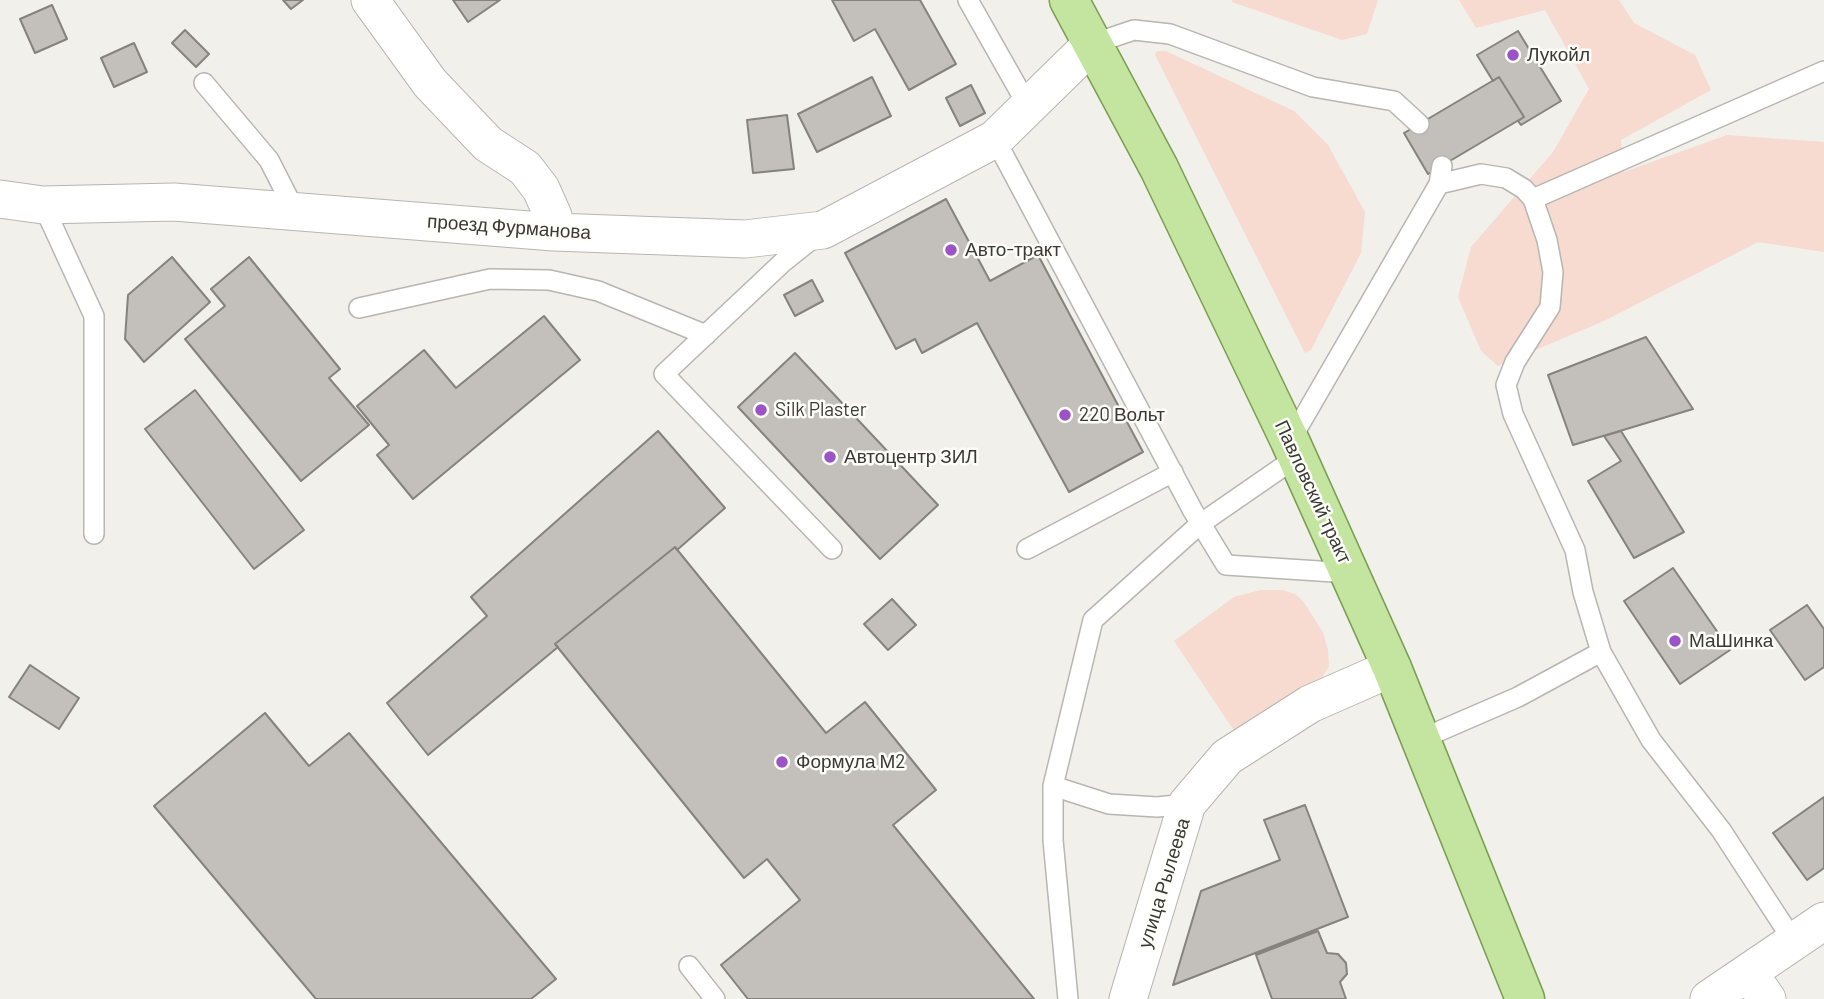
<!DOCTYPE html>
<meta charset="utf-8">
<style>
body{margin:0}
canvas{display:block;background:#f1f0eb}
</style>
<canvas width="1824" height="999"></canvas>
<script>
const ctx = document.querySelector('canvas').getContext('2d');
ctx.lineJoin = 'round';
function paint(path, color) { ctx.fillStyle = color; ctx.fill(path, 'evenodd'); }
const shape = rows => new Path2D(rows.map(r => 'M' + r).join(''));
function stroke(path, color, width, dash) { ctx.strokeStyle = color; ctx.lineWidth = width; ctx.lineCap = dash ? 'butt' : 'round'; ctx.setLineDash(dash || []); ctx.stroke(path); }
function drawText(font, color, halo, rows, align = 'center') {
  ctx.font = font + ' Barlow,sans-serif'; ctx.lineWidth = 5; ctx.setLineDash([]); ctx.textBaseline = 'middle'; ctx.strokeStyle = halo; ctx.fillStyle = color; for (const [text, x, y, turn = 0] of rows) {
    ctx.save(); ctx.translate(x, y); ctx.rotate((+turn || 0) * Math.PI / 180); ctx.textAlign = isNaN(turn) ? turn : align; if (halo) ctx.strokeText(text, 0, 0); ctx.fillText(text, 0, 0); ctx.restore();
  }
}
paint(shape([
 [1232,0,1378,0,1367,34,1342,40,1232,2],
 [1459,0,1619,0,1634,23,1695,55,1711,90,1621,140,1624,172,1727,135,1824,142,1824,252,1758,242,1606,320,1498,366,1481,351,1458,297,1471,247,1553,152,1589,89,1545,10,1476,28],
 [1157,51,1166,51,1294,111,1328,145,1365,212,1361,253,1311,350,1305,353,1155,55],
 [1260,590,1282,590,1295,594,1303,601,1323,632,1328,650,1329,666,1321,680,1237,735,1174,641,1234,597]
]), '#f7dad0');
const building = shape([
 [283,0,303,0,291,9,283,0],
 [453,0,500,0,468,22,453,0],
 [832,0,920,0,956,64,909,90,875,29,854,41,832,0],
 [52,5,67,39,35,53,20,19,52,5],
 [185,30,209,54,196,67,172,43,185,30],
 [1518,31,1561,101,1521,125,1518,121,1524,117,1499,77,1493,81,1477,55,1518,31],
 [134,43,147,72,114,87,101,58,134,43],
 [872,77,891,116,817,152,798,114,872,77],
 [1499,77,1524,117,1428,174,1404,133,1499,77],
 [971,85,985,113,960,126,946,98,971,85],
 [787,115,794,169,753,173,747,120,787,115],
 [946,199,990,281,1038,255,1143,452,1069,492,977,323,922,353,915,339,896,349,845,253,946,199],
 [172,257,210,302,144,362,125,339,128,295,172,257],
 [249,257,340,369,329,378,369,425,301,481,185,339,225,306,211,289,249,257],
 [812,280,823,301,795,316,784,295,812,280],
 [544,316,580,360,413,499,377,455,389,445,357,406,424,350,456,388,544,316],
 [1646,337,1693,409,1573,445,1548,375,1646,337],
 [795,353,938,505,880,559,738,407,795,353],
 [195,390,304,530,254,569,145,429,195,390],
 [658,431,725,508,677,550,675,547,555,644,558,647,428,755,387,703,487,616,471,597,658,431],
 [1621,431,1684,532,1634,558,1588,481,1621,461,1604,436,1621,431],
 [675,547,826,733,865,702,936,790,893,825,1034,999,748,999,721,965,800,900,767,859,744,878,555,644,675,547],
 [1673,568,1730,650,1680,684,1624,601,1673,568],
 [892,599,916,625,888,650,864,624,892,599],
 [1807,605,1824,629,1824,667,1805,680,1770,630,1807,605],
 [30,665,79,698,59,729,9,697,30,665],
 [265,713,309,766,349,733,556,979,531,999,316,999,154,806,265,713],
 [1824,797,1824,868,1807,880,1773,833,1824,797],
 [1305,805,1348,917,1173,985,1201,891,1280,860,1264,820,1305,805],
 [1318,931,1327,953,1338,954,1346,963,1347,974,1340,982,1346,999,1272,999,1256,955,1318,931]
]);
paint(building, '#c3bfbb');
stroke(building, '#86827e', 2);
const service = shape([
 [968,0,1028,106],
 [1092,44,1134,30,1170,34,1313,87,1394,101,1419,124],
 [204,83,269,160,295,211],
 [995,139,1193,511,1226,565,1350,573],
 [1439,184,1481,174,1506,178,1524,189,1533,199,1547,240,1553,272,1550,307,1515,362,1506,385,1513,414,1575,550,1583,592,1601,652,1651,740,1721,830,1794,942],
 [1533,199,1824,71],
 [43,205,94,316,94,534],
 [817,235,782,263,664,374,832,549],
 [359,308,490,279,549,280,598,291,706,335],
 [1290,441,1439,184,1442,166],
 [1027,549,1173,472],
 [1421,739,1518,697,1601,652],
 [1053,786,1053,840,1068,999],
 [1187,804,1157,807,1109,804,1053,786,1093,620,1200,524,1297,457],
 [689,966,715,999]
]);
const minor = shape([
 [370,0,430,83,488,144,525,168,541,189,553,216,554,232],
 [0,199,43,205,174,202,554,232,745,239,823,230,995,139,1092,44],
 [1749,973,1767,999],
 [1128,999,1187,804,1227,757,1310,704,1392,668],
 [1709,999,1824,921]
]);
const primary = shape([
 [1069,0,1159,168,1290,441,1392,668,1525,999]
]);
stroke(service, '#b7b6b1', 22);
stroke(minor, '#b7b6b1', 39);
stroke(primary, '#799e51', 41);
stroke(service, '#fff', 19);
stroke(minor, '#fff', 37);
stroke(primary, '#c3e59f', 38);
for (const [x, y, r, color] of [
 [1513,55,7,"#9b53c6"],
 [951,250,7,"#9b53c6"],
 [761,410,7,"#9b53c6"],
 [1065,415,7,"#9b53c6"],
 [830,457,7,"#9b53c6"],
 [1675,641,7,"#9b53c6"],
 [782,762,7,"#9b53c6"]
]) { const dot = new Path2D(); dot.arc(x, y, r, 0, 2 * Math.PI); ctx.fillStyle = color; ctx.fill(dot); stroke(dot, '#fefef8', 2.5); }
drawText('19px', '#3a3937', '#fefef8', [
 ["Лукойл",1527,55],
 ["Авто-тракт",965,250],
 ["Silk Plaster",775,410],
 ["220 Вольт",1079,415],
 ["Автоцентр ЗИЛ",844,457],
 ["МаШинка",1689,641],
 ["Формула М2",796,762]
], 'left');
drawText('19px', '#3a3937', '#fefef8', [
 ["проезд Фурманова",509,227,4],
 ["Павловский тракт",1313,492,65],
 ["улица Рылеева",1164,883,-73]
]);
</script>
